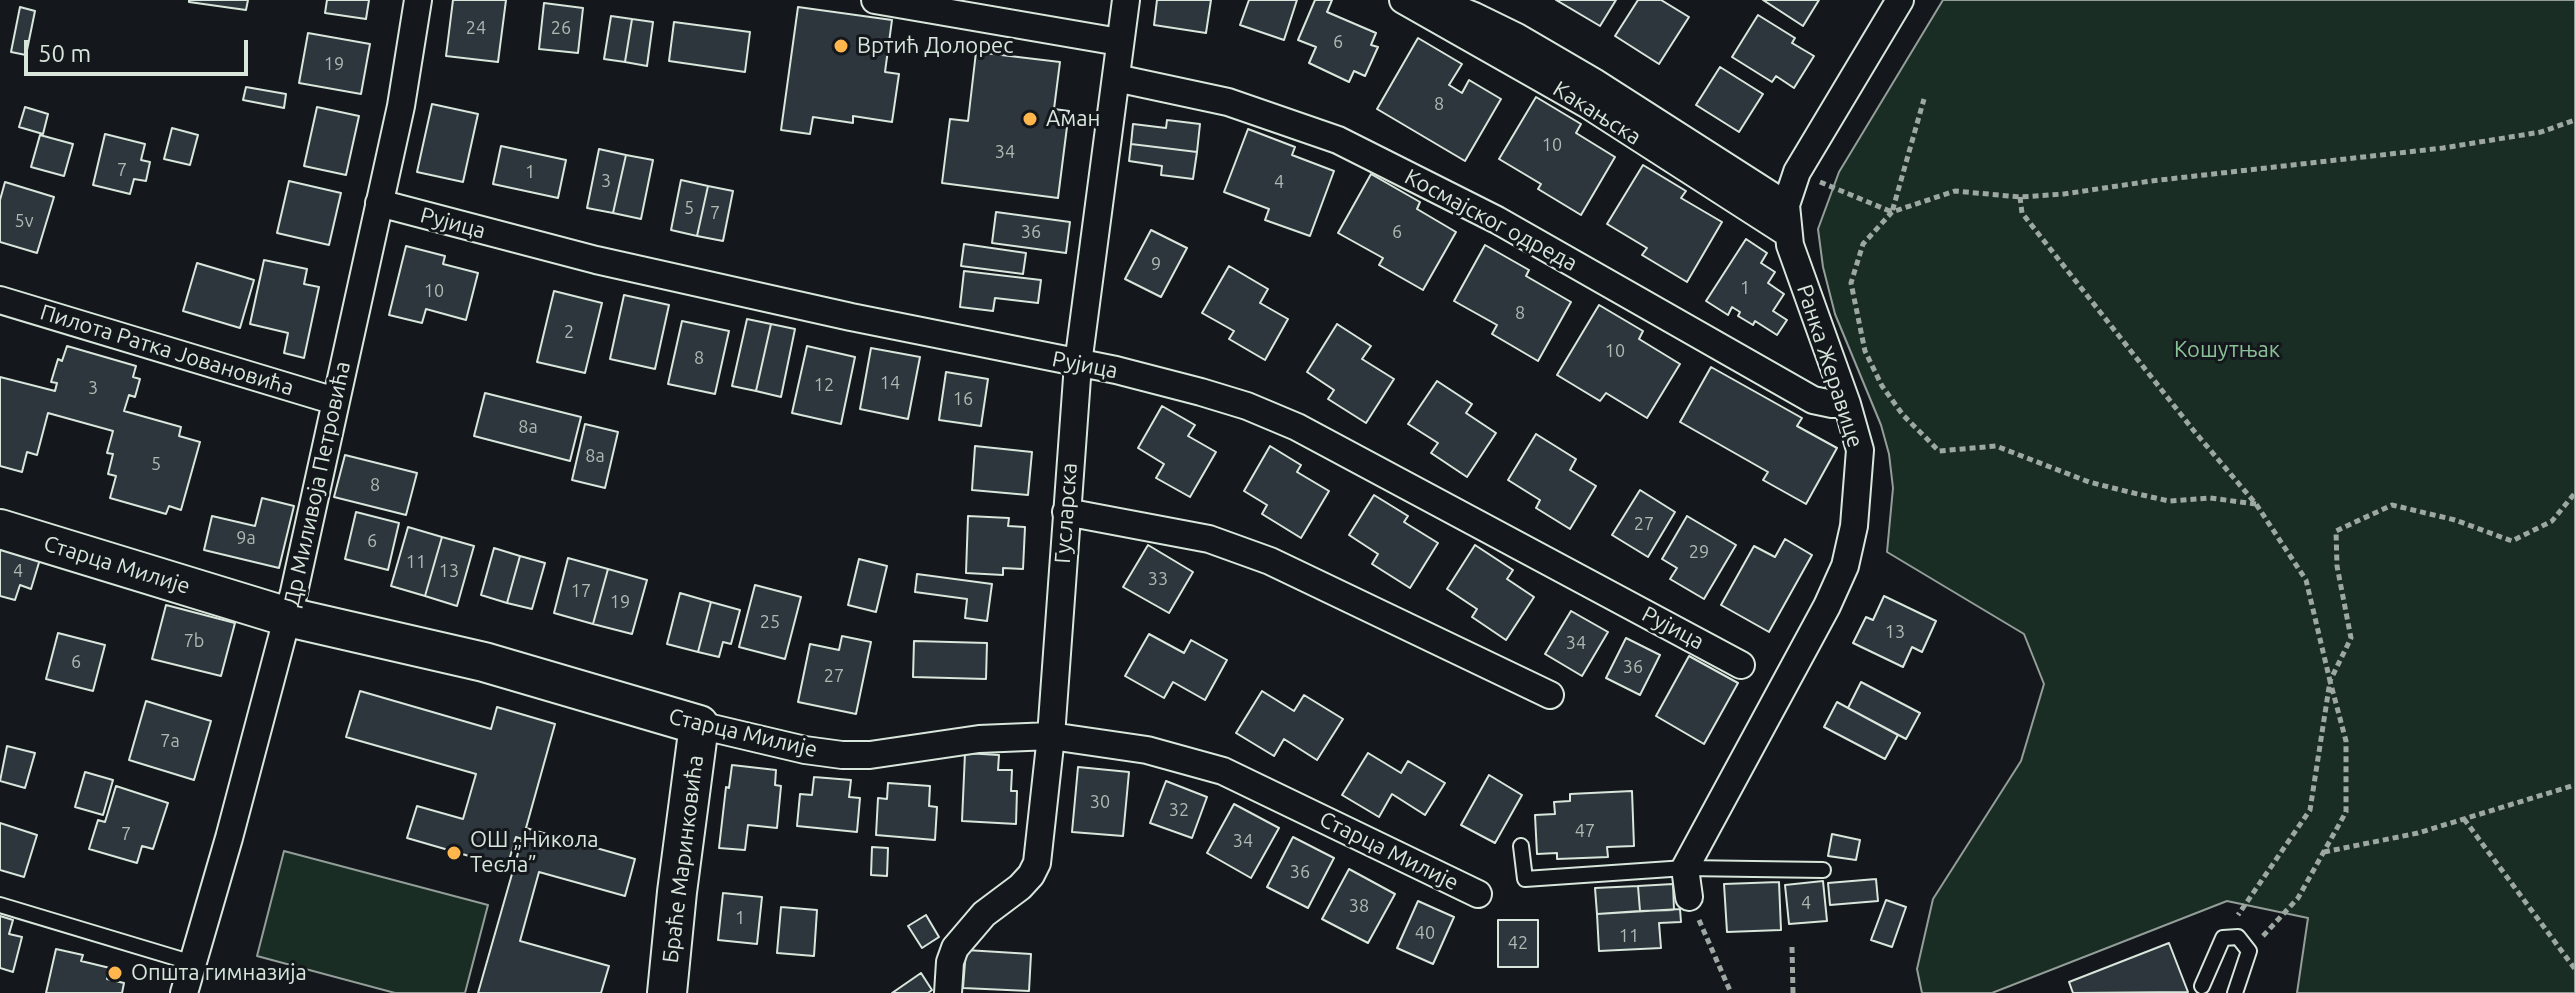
<!DOCTYPE html>
<meta charset="utf-8">
<style>
body{margin:0}
#map{position:relative;width:2575px;height:993px;overflow:hidden;background:#14181c;font-family:Ubuntu,sans-serif}
canvas{display:block}
.scale{position:absolute;left:24px;top:40px;width:224px;height:36px;box-sizing:border-box;border:4px solid #d8e6dc;border-top:0;padding-left:10px;font-size:24px;line-height:28px;white-space:nowrap;color:#d8e6dc;-webkit-text-stroke:6px #14181c;paint-order:stroke}
</style>
<div id="map">
<canvas width="2575" height="993"></canvas>
<div class="scale">50 m</div>
</div>
<script>
const ctx = document.querySelector('canvas').getContext('2d');
ctx.lineJoin = 'round';
function paint(path, color) { ctx.fillStyle = color; ctx.fill(path, 'evenodd'); }
const shape = rows => new Path2D(rows.map(r => 'M' + r).join(''));
function stroke(path, color, width, dash) { ctx.strokeStyle = color; ctx.lineWidth = width; ctx.lineCap = dash ? 'butt' : 'round'; ctx.setLineDash(dash || []); ctx.stroke(path); }
function drawText(font, color, halo, rows, align = 'center') {
  ctx.font = font + ' Ubuntu,sans-serif'; ctx.lineWidth = 6; ctx.setLineDash([]); ctx.textBaseline = 'middle'; ctx.strokeStyle = halo; ctx.fillStyle = color; for (const [text, x, y, turn = 0] of rows) {
    ctx.save(); ctx.translate(x, y); ctx.rotate((+turn || 0) * Math.PI / 180); ctx.textAlign = isNaN(turn) ? turn : align; if (halo) ctx.strokeText(text, 0, 0); ctx.fillText(text, 0, 0); ctx.restore();
  }
}
const green = shape([
 [1943,0,2575,0,2575,993,2297,993,2308,918,2227,901,1992,993,1922,993,1917,969,1933,899,2021,761,2044,684,2024,634,1887,552,1893,488,1889,454,1881,425,1835,314,1823,267,1818,229,1839,172,1943,0],
 [284,851,488,905,465,993,395,993,257,956,284,851]
]);
paint(green, '#1a2d24');
stroke(green, '#939e99', 2);
const building = shape([
 [189,0,248,0,246,10,189,2,189,0],
 [327,0,369,0,366,19,325,13,327,0],
 [453,0,506,0,498,62,446,56,453,0],
 [1157,0,1211,0,1206,33,1154,25,1157,0],
 [1249,0,1297,0,1284,40,1240,25,1249,0],
 [1315,0,1332,0,1327,12,1376,33,1371,45,1378,47,1365,76,1354,71,1349,82,1309,63,1316,47,1298,40,1315,0],
 [1556,0,1616,0,1600,26,1556,0],
 [1638,0,1661,0,1689,17,1659,64,1615,36,1638,0],
 [1763,0,1819,0,1803,26,1763,0],
 [544,3,583,8,578,53,539,49,544,3],
 [20,7,35,11,26,55,11,52,20,7],
 [798,7,892,20,885,72,899,74,892,122,853,116,853,123,813,117,810,134,781,130,798,7],
 [1758,15,1795,38,1792,43,1814,56,1794,88,1776,76,1772,82,1732,57,1758,15],
 [611,16,632,19,625,62,604,59,611,16],
 [632,19,653,22,647,66,625,62,632,19],
 [674,22,750,32,745,72,669,61,674,22],
 [308,33,370,44,361,94,299,83,308,33],
 [1418,38,1462,64,1449,85,1462,93,1469,80,1501,99,1465,161,1377,109,1418,38],
 [976,52,1060,62,1054,109,1069,111,1058,198,942,183,950,119,968,121,976,52],
 [1720,67,1763,94,1739,132,1696,105,1720,67],
 [246,87,286,94,284,108,243,100,246,87],
 [1536,97,1581,124,1576,133,1615,157,1581,215,1538,189,1541,184,1499,159,1536,97],
 [432,104,478,114,463,182,417,172,432,104],
 [25,107,48,114,43,134,19,127,25,107],
 [317,107,359,116,346,175,304,166,317,107],
 [1167,120,1200,124,1197,152,1131,144,1133,124,1166,128,1167,120],
 [172,128,198,135,190,165,164,159,172,128],
 [1248,129,1295,147,1292,155,1334,171,1310,236,1265,220,1269,209,1224,192,1248,129],
 [105,134,145,144,141,160,150,162,146,181,134,179,130,194,93,185,105,134],
 [40,135,73,144,64,176,31,167,40,135],
 [1131,144,1197,152,1193,179,1161,175,1162,166,1129,161,1131,144],
 [501,146,566,160,558,198,493,184,501,146],
 [599,149,626,155,613,213,587,208,599,149],
 [626,155,653,160,641,219,613,213,626,155],
 [1643,165,1686,191,1681,198,1722,222,1687,282,1642,255,1647,248,1607,224,1643,165],
 [1371,174,1420,202,1417,209,1456,232,1423,290,1379,265,1383,258,1338,233,1371,174],
 [681,180,708,186,697,236,671,230,681,180],
 [289,181,341,193,329,245,277,233,289,181],
 [5,182,54,197,37,253,0,242,0,200,5,182],
 [708,186,733,191,723,241,697,236,708,186],
 [996,212,1070,222,1066,253,992,243,996,212],
 [1151,230,1187,248,1161,297,1125,279,1151,230],
 [1746,239,1767,253,1761,263,1775,272,1768,283,1784,294,1773,311,1787,320,1777,335,1755,321,1753,325,1738,316,1740,312,1732,307,1728,315,1706,301,1746,239],
 [964,244,1026,253,1023,274,961,266,964,244],
 [1485,245,1529,270,1526,276,1571,302,1538,361,1492,334,1497,325,1454,301,1485,245],
 [406,246,445,256,443,264,478,273,466,320,426,309,422,323,389,315,406,246],
 [264,260,307,269,304,284,319,287,304,358,284,353,288,333,250,324,264,260],
 [197,263,254,280,240,328,183,311,197,263],
 [1229,266,1268,289,1260,303,1288,319,1265,360,1229,339,1234,331,1202,313,1229,266],
 [964,271,1041,280,1038,303,995,298,993,311,960,307,964,271],
 [554,291,602,303,585,373,537,362,554,291],
 [624,295,669,305,655,369,610,359,624,295],
 [1599,305,1643,331,1639,339,1680,364,1647,418,1606,393,1600,401,1557,375,1599,305],
 [747,319,771,324,756,391,732,386,747,319],
 [682,321,729,331,715,394,668,384,682,321],
 [771,324,795,329,781,397,756,391,771,324],
 [1337,324,1371,346,1362,359,1394,379,1366,423,1328,399,1334,390,1307,372,1337,324],
 [67,346,136,366,133,377,140,379,135,397,129,395,124,411,181,427,179,436,200,442,181,510,169,506,166,514,110,498,116,476,108,474,113,454,107,453,113,431,48,413,37,455,27,452,22,472,0,466,0,377,55,391,57,383,51,382,58,359,62,361,67,346],
 [807,346,855,357,841,424,792,413,807,346],
 [871,348,920,357,908,419,860,409,871,348],
 [1711,367,1802,418,1797,426,1837,448,1806,504,1763,480,1768,472,1680,422,1711,367],
 [946,372,988,379,981,426,939,420,946,372],
 [1437,381,1472,404,1466,413,1496,433,1467,477,1431,453,1438,443,1408,424,1437,381],
 [485,393,581,417,570,461,474,436,485,393],
 [1162,406,1195,425,1188,436,1216,452,1190,497,1156,478,1164,464,1138,448,1162,406],
 [585,424,618,432,605,488,572,480,585,424],
 [1536,434,1576,459,1570,470,1596,486,1570,529,1536,508,1540,500,1508,480,1536,434],
 [975,446,1032,452,1028,495,972,490,975,446],
 [1270,446,1301,465,1297,472,1329,491,1301,538,1262,514,1267,505,1244,491,1270,446],
 [345,455,417,473,406,515,334,497,345,455],
 [1640,490,1675,512,1648,557,1612,535,1640,490],
 [1374,495,1408,516,1404,522,1438,543,1410,588,1372,564,1378,554,1349,535,1374,495],
 [262,498,294,506,279,568,204,550,212,516,255,526,262,498],
 [356,512,399,523,388,570,345,559,356,512],
 [968,516,1009,518,1008,526,1025,527,1023,569,1003,568,1003,575,966,573,968,516],
 [1687,516,1736,545,1704,599,1670,579,1677,568,1662,559,1687,516],
 [408,527,442,537,425,596,391,586,408,527],
 [442,537,474,546,457,606,425,596,442,537],
 [1785,539,1812,555,1769,632,1721,605,1754,546,1775,557,1785,539],
 [0,544,41,556,31,589,20,585,15,600,0,596,0,544],
 [1148,545,1193,572,1169,613,1123,587,1148,545],
 [1475,545,1513,570,1507,579,1534,597,1506,640,1472,617,1477,609,1447,589,1475,545],
 [494,548,520,556,507,603,481,595,494,548],
 [520,556,545,563,532,609,507,603,520,556],
 [568,558,608,569,593,624,554,613,568,558],
 [859,559,887,566,876,612,848,605,859,559],
 [608,569,647,580,632,634,593,624,608,569],
 [917,574,992,584,987,621,965,618,967,599,915,592,917,574],
 [755,585,801,597,785,659,739,647,755,585],
 [680,593,711,602,698,652,667,644,680,593],
 [1884,596,1936,621,1922,652,1912,647,1903,667,1853,643,1866,617,1873,620,1884,596],
 [711,602,740,610,731,644,723,642,719,657,698,652,711,602],
 [166,605,235,623,221,676,152,659,166,605],
 [1571,611,1608,632,1582,676,1545,654,1571,611],
 [58,633,105,645,93,691,46,679,58,633],
 [1149,634,1184,653,1191,640,1227,660,1205,700,1173,682,1164,698,1125,676,1149,634],
 [842,636,871,642,856,714,798,702,810,644,839,650,842,636],
 [1626,638,1660,655,1640,695,1606,678,1626,638],
 [914,641,987,643,986,679,913,677,914,641],
 [1689,656,1738,683,1704,744,1656,716,1689,656],
 [1861,682,1920,713,1906,739,1848,708,1861,682],
 [360,691,491,729,497,707,555,724,526,828,635,859,625,896,539,872,520,941,609,966,601,993,478,993,522,839,516,837,507,867,407,838,417,806,463,819,476,774,346,737,360,691],
 [1262,691,1294,711,1304,695,1343,719,1317,760,1284,739,1274,756,1236,733,1262,691],
 [146,701,211,721,194,780,129,760,146,701],
 [1837,702,1898,735,1885,759,1824,727,1837,702],
 [7,746,35,753,25,788,0,781,7,746],
 [965,753,999,755,998,770,1012,770,1011,791,1017,791,1016,824,962,821,965,753],
 [1368,753,1401,773,1408,761,1445,783,1425,815,1392,794,1379,817,1342,795,1368,753],
 [732,765,776,770,775,785,781,786,777,828,748,825,745,850,719,848,726,787,729,788,732,765],
 [1078,767,1129,772,1123,836,1072,832,1078,767],
 [85,772,113,780,103,815,75,807,85,772],
 [1489,775,1522,795,1495,843,1461,825,1489,775],
 [814,777,851,780,849,797,860,798,857,832,797,826,800,794,812,795,814,777],
 [1166,781,1207,797,1192,838,1150,823,1166,781],
 [888,783,930,786,929,806,937,807,935,840,876,835,878,798,887,799,888,783],
 [116,786,168,803,153,849,142,846,137,863,89,849,98,820,105,822,116,786],
 [1632,791,1634,846,1607,847,1608,857,1557,859,1557,853,1537,854,1535,815,1555,814,1554,802,1570,801,1570,794,1632,791],
 [1234,804,1279,828,1251,878,1207,853,1234,804],
 [0,823,37,835,24,877,0,870,0,823],
 [1832,834,1860,840,1856,860,1828,856,1832,834],
 [1293,837,1334,858,1308,908,1267,887,1293,837],
 [872,847,888,848,887,876,871,875,872,847],
 [1349,869,1395,894,1368,943,1322,919,1349,869],
 [1876,879,1878,901,1830,905,1828,883,1876,879],
 [1823,881,1827,921,1789,924,1785,885,1823,881],
 [1779,882,1781,930,1727,932,1724,884,1779,882],
 [1673,884,1674,910,1640,911,1638,886,1673,884],
 [1638,886,1640,911,1597,914,1595,888,1638,886],
 [723,893,762,897,757,944,718,940,723,893],
 [1886,900,1906,907,1892,947,1871,940,1886,900],
 [1418,901,1454,917,1433,964,1397,948,1418,901],
 [781,907,817,910,814,956,777,953,781,907],
 [1680,909,1681,922,1659,923,1661,948,1599,951,1597,914,1680,909],
 [926,915,939,937,922,948,908,926,926,915],
 [0,916,13,920,9,934,22,937,13,972,0,968,0,916],
 [1498,920,1538,920,1538,967,1498,967,1498,920],
 [2169,943,2188,992,2073,993,2069,982,2169,943],
 [56,949,83,955,81,961,110,968,107,979,124,983,122,993,46,993,56,949],
 [966,950,1031,954,1029,991,963,988,966,950],
 [921,973,932,990,928,993,892,993,921,973]
]);
paint(building, '#2c363c');
stroke(building, '#d8e6dc', 2);
const lane = shape([
 [1521,846,1525,879,1685,868,1823,870],
 [0,905,193,963],
 [2202,986,2223,938,2238,937,2249,951,2235,993]
]);
const street = shape([
 [875,0,1119,42],
 [1403,0,1588,105,1787,233],
 [1435,0,1474,16,1517,37,1594,82,1786,205],
 [1116,78,1228,102,1338,140,1497,220,1813,400,1832,404,1847,404],
 [379,203,596,260,851,317,1116,370,1201,392,1247,406,1297,427,1741,665],
 [0,300,335,401],
 [1066,512,1209,539,1270,561,1550,695],
 [699,725,805,750,842,755,870,755,979,739,1051,736,1147,750,1223,771,1478,894],
 [1689,897,1685,868,1827,606,1845,566,1854,526,1860,450,1847,404,1790,245,1786,205,1797,172,1900,0],
 [184,993,229,838,294,592,401,106,418,0],
 [948,993,950,962,955,948,984,914,1020,887,1031,875,1037,863,1051,736,1078,364,1126,0]
]);
const secondary = shape([
 [0,529,288,617,484,662,699,725,677,892,667,993]
]);
stroke(lane, '#d8e6dc', 18);
stroke(street, '#d8e6dc', 30);
stroke(secondary, '#d8e6dc', 42);
stroke(shape([
 [1820,182,1892,212,1924,99],
 [2020,197,2022,213,2194,431,2256,504,2306,580,2330,681,2310,810,2238,915],
 [2256,504,2210,498,2169,501,2129,492,2089,482,1996,446,1939,451,1903,415,1882,386,1865,351,1851,283,1863,244,1892,212,1955,191,2020,197,2064,194,2151,181,2443,148,2541,132,2575,120],
 [2464,819,2575,969],
 [2324,852,2418,833,2575,785],
 [1699,920,1731,993],
 [2263,936,2298,898,2346,812,2346,741,2330,681,2351,638,2337,566,2336,531,2392,505,2455,520,2512,541,2552,521,2575,493],
 [1792,947,1793,993]
]), '#9da8a2', 5, [6, 4]);
stroke(lane, '#14181c', 14);
stroke(street, '#14181c', 26);
stroke(secondary, '#14181c', 38);
for (const [x, y, r, color] of [
 [841,46,8,"#ffb74d"],
 [1030,119,8,"#ffb74d"],
 [454,853,8,"#ffb74d"],
 [115,973,8,"#ffb74d"]
]) { const dot = new Path2D(); dot.arc(x, y, r, 0, 2 * Math.PI); ctx.fillStyle = color; ctx.fill(dot); stroke(dot, '#14181c', 3); }
drawText('18px', '#adbab4', null, [
 ["24",476,28],
 ["26",561,28],
 ["6",1338,42],
 ["19",334,64],
 ["8",1439,104],
 ["10",1552,145],
 ["34",1005,152],
 ["7",122,170],
 ["1",530,172],
 ["3",606,181],
 ["4",1279,182],
 ["5",689,208],
 ["7",715,213],
 ["5v",24,221],
 ["36",1031,232],
 ["6",1397,232],
 ["9",1156,264],
 ["1",1745,288],
 ["10",434,291],
 ["8",1520,313],
 ["2",569,332],
 ["10",1615,351],
 ["8",699,358],
 ["14",890,383],
 ["12",824,385],
 ["3",93,388],
 ["16",963,399],
 ["8a",528,427],
 ["8a",595,456],
 ["5",156,464],
 ["8",375,485],
 ["27",1644,524],
 ["9a",246,538],
 ["6",372,541],
 ["29",1699,552],
 ["11",416,562],
 ["4",18,571],
 ["13",449,571],
 ["33",1158,579],
 ["17",581,591],
 ["19",620,602],
 ["25",770,622],
 ["13",1895,632],
 ["7b",194,641],
 ["34",1576,643],
 ["6",76,662],
 ["36",1633,667],
 ["27",834,676],
 ["7a",170,741],
 ["30",1100,802],
 ["32",1179,810],
 ["47",1585,831],
 ["7",126,834],
 ["34",1243,841],
 ["36",1300,872],
 ["4",1806,903],
 ["38",1359,906],
 ["1",740,918],
 ["40",1425,933],
 ["11",1629,936],
 ["42",1518,943]
]);
drawText('22px', '#d8e6dc', '#14181c', [
 ["Вртић Долорес",857,46],
 ["Аман",1046,119],
 ["ОШ „Никола",470,840],
 ["Тесла”",470,865],
 ["Општа гимназија",131,973]
], 'left');
drawText('22px', '#d8e6dc', '#14181c', [
 ["Какањска",1597,113,32],
 ["Космајског одреда",1491,220,28],
 ["Рујица",453,223,15],
 ["Пилота Ратка Јовановића",167,350,17],
 ["Рујица",1085,365,11],
 ["Ранка Жеравице",1830,366,72],
 ["Др Миливоја Петровића",317,484,-78],
 ["Гусларска",1066,513,-86],
 ["Старца Милије",117,565,17],
 ["Рујица",1673,628,28],
 ["Старца Милије",743,733,13],
 ["Старца Милије",1389,851,26],
 ["Браће Маринковића",683,859,-83]
]);
drawText('22px', '#8ac095', '#14181c', [
 ["Кошутњак",2227,350]
]);
</script>
